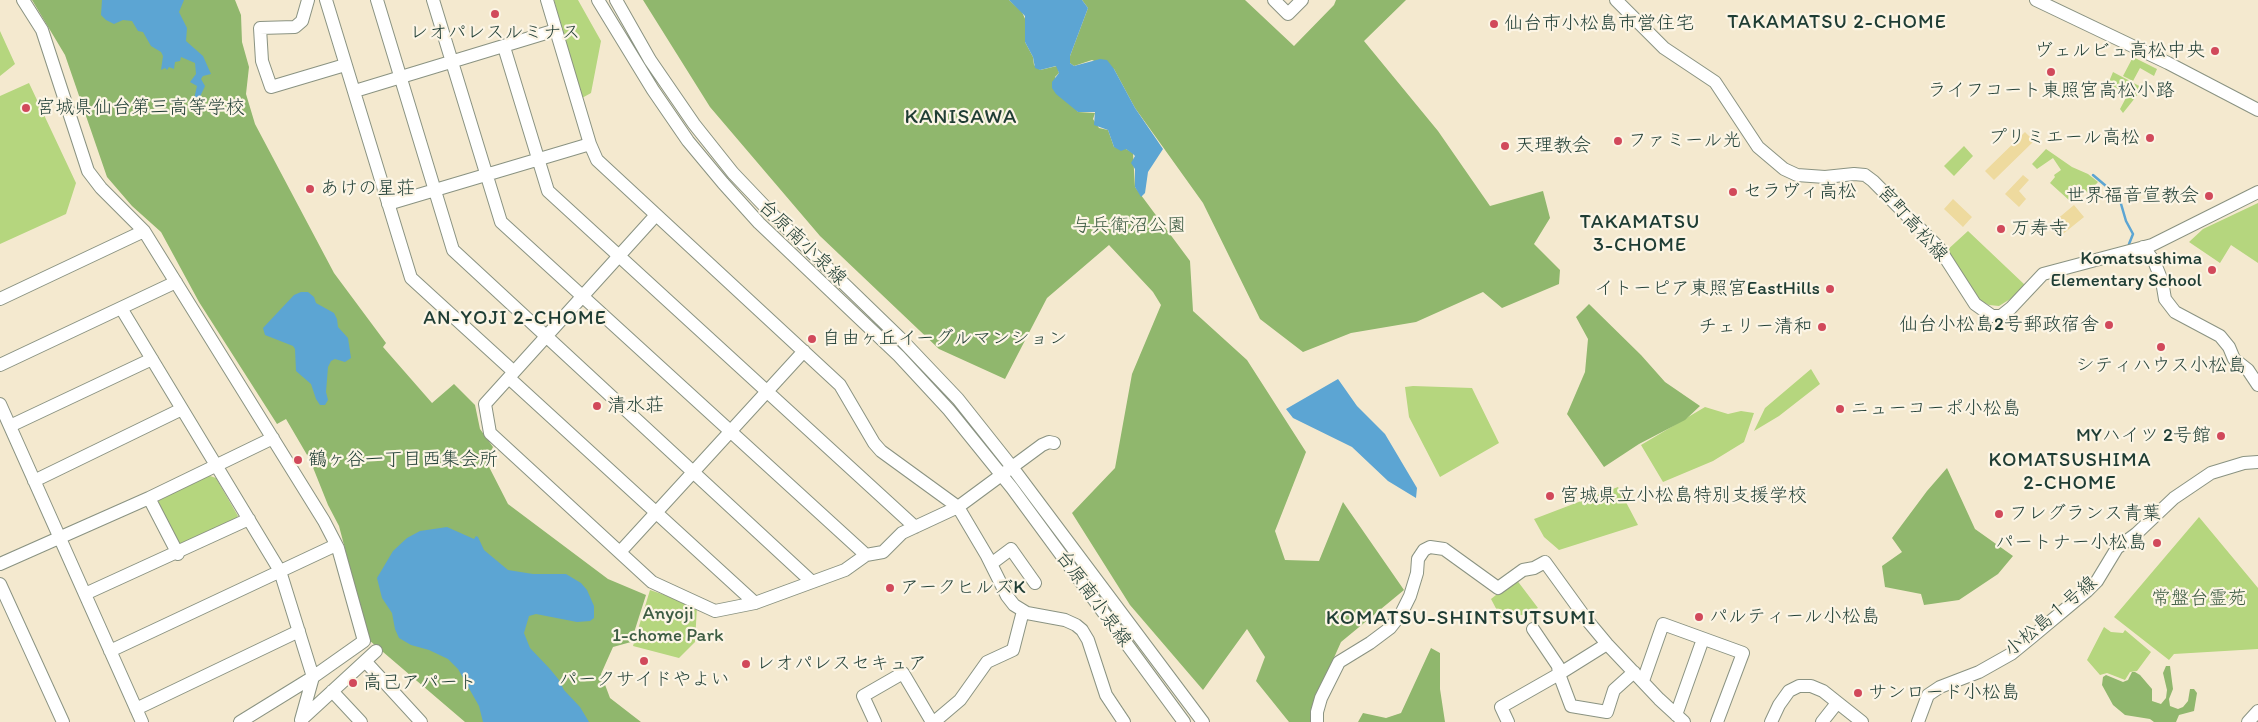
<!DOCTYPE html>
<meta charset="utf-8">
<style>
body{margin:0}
canvas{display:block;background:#f4e9cf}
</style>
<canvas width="2258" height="722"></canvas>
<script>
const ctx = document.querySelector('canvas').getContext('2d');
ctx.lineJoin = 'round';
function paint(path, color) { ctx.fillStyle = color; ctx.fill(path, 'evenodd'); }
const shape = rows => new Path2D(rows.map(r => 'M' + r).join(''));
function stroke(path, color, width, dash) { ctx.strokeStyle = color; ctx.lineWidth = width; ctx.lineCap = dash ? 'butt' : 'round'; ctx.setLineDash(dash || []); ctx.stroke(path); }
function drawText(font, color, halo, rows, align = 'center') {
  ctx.font = font + ' Itim,"Klee One",sans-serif'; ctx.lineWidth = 4.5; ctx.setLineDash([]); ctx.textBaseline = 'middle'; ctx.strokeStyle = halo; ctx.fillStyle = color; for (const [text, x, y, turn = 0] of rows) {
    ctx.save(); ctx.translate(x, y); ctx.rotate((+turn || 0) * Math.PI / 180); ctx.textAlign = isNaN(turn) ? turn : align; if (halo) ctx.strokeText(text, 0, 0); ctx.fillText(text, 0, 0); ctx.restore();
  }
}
paint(shape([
 [554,0,578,0,601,41,591,93,582,98],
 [0,31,15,64,0,76],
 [2133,57,2157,69,2154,76,2140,68,2133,81,2123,76],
 [2113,72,2143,88,2123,113,2120,109,2128,94,2108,84],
 [29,83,76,183,66,214,0,244,0,96],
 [1964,146,1973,156,1954,176,1944,166],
 [2046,149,2072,167,2088,174,2098,182,2088,193,2084,189,2070,201,2050,183,2055,177,2054,175,2061,170,2053,158,2037,169,2032,164],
 [2258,203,2258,263,2231,245,2220,263,2189,242,2203,229],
 [1968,231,2025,285,2015,296,1999,306,1989,305,1981,301,1945,252],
 [1811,369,1820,384,1779,416,1754,431,1765,408],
 [1413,386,1472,388,1499,443,1440,477,1409,417,1405,387],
 [1705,407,1728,414,1741,411,1754,413,1744,442,1713,461,1663,482,1641,445],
 [207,475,216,478,238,516,231,524,177,545,157,506,159,499],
 [1618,487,1638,525,1559,550,1544,537,1534,519],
 [2199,517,2258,588,2258,649,2174,654,2169,660,2114,617],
 [1516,579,1538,608,1528,614,1501,618,1491,599],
 [650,590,697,606,695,642,679,658,633,646],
 [2104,627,2111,632,2123,633,2125,630,2151,652,2137,671,2130,672,2125,680,2107,673,2100,675,2087,660]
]), '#b5d67e');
paint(shape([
 [32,0,235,0,241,15,242,42,249,67,246,94,255,124,334,273,386,343,383,347,432,403,454,384,475,405,480,429,493,447,486,461,508,504,608,579,646,595,631,642,613,647,601,674,610,698,641,722,465,722,369,640,339,526,328,505,310,460,286,419,277,424,199,302,161,232,132,206,107,177,65,55],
 [643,0,1009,0,1022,12,1026,21,1025,42,1033,57,1034,65,1040,70,1057,66,1059,73,1055,77,1078,112,1095,113,1093,119,1099,128,1108,130,1114,147,1126,149,1133,153,1135,187,1190,261,1193,311,1247,360,1306,452,1275,531,1285,560,1319,561,1343,502,1404,590,1341,642,1316,698,1314,722,1289,722,1256,681,1265,657,1247,629,1203,690,1130,605,1072,513,1115,468,1132,374,1161,305,1153,292,1109,245,1047,298,1005,379,939,349,820,236,710,107],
 [1082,0,1245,0,1294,46,1334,5,1336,0,1406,0,1364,41,1438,131,1490,206,1543,191,1550,218,1534,244,1560,270,1559,284,1502,308,1483,292,1416,322,1351,333,1303,352,1260,319,1203,203,1135,108,1114,69,1092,60,1074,66,1070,63,1070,56,1088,8],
 [1589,304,1641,355,1665,382,1700,406,1685,420,1639,444,1604,467,1567,414,1585,372,1588,339,1576,317],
 [1947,468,1975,529,2013,556,1998,574,1959,600,1924,605,1921,594,1885,587,1882,566,1902,552,1892,538,1927,491],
 [1431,648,1440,653,1440,689,1445,722,1358,722,1363,713,1386,718,1401,713],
 [2166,666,2170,666,2173,689,2169,699,2170,706,2178,709,2183,707,2188,701,2190,689,2194,689,2197,693,2194,711,2179,715,2176,722,2154,722,2150,719,2125,715,2113,705,2102,685,2103,677,2106,675,2123,682,2128,680,2132,672,2135,672,2140,675,2152,689,2152,701,2161,704,2166,698,2167,690,2163,673]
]), '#90b76d');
paint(shape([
 [2025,132,2034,141,1994,180,1985,171],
 [2023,175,2029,180,2019,191,2026,199,2019,207,2005,194],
 [1953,199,1972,217,1963,227,1944,209],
 [2074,205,2084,217,2058,238,2049,226]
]), '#eeda9e');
paint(shape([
 [102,0,184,0,179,12,187,28,186,41,203,56,211,74,203,76,201,79,205,86,198,101,194,99,197,86,190,82,196,74,195,63,181,57,180,61,175,62,174,69,169,67,167,70,165,68,161,70,163,56,161,52,151,46,143,32,138,31,132,21,123,20,114,24,106,20,101,15],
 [1009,0,1082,0,1088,8,1070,56,1070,63,1074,66,1100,59,1107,60,1114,69,1135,108,1163,149,1148,172,1145,193,1141,197,1135,187,1135,169,1131,163,1135,156,1133,154,1126,149,1121,151,1114,147,1108,130,1094,125,1095,112,1078,112,1056,94,1052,88,1052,82,1059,73,1056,66,1040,70,1035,68,1033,57,1025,42,1025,16],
 [301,292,308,292,314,297,316,303,334,313,337,319,338,327,348,338,351,358,345,362,335,359,331,361,328,367,326,392,328,400,325,405,320,405,316,399,311,384,296,371,295,349,293,346,265,335,263,328,294,295],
 [1338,379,1357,406,1385,434,1417,488,1416,498,1388,481,1352,447,1293,418,1286,409],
 [447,527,474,539,476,536,478,537,484,550,508,570,533,574,566,574,581,583,587,590,594,606,594,618,590,621,577,622,536,614,529,616,524,633,530,648,550,669,559,680,564,690,580,707,589,722,483,722,479,706,458,669,448,659,429,650,411,645,399,638,395,629,392,613,382,598,377,578,393,551,407,538,420,531]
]), '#5ca5d3');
stroke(shape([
 [2093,175,2119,197,2126,221,2133,234,2129,244]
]), '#5ca5d3', 2.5);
const minor = shape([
 [23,0,42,30,88,171,101,188,144,231,324,521,338,548,364,641,313,677,240,722],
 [308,0,302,21,295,27,260,28,262,61,271,87,345,65],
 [326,0,411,278,514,372],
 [377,0,453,250,812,582],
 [433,0,501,222,866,555],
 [547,0,590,144,597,160,840,385,874,443,881,451,958,507,987,556,1007,596,1014,605,1027,613,1065,620,1076,625,1082,630,1088,640,1106,695,1124,722],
 [598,0,653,90,688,141,723,183,759,223,899,356,949,410,1012,488,1184,722],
 [616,0,650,60,694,124,733,173,773,215,899,337,958,399,1012,467,1203,722],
 [1274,0,1288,14,1302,0],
 [1616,0,1664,48,1715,82,1758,147,1784,169,1797,175,1825,177,1854,174,1865,175,1873,181,1939,248,1975,304,1992,316,2001,316,2011,308,2043,274,2152,245,2258,192],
 [2036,0,2168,63,2258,110],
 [504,47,548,191,915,527],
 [355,91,556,30],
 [388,204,590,144],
 [656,215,485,404,490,433,652,582,715,611,755,603,845,570,866,555,883,552,902,533,958,507,1042,445,1049,442,1054,443],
 [2143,247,2154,261,2162,281,2165,299,2175,312,2220,336,2229,347,2234,359,2248,370,2258,385],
 [0,299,144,231],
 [121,308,280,571,313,677,301,720,302,722],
 [0,365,176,282],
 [509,378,755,603],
 [0,404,142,722],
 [10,426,152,359],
 [34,481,182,409],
 [149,498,178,554],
 [620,552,804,351],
 [0,564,149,498,273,438],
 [991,564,1011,549,1035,583],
 [0,584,63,722],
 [85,594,249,519],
 [1533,629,1558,666,1559,674,1607,644],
 [110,651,336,545],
 [365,661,421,722],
 [1643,681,1663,624,1743,653,1717,722],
 [332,691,361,722],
 [136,709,299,631],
 [1676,715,1703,639],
 [301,720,376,651],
 [875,722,863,696,903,673,932,722],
 [934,722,960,700,987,662,1013,650,1023,611],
 [1317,722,1317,712,1321,698,1339,662,1370,643,1390,628,1401,614,1410,596,1417,573,1418,559,1424,550,1430,547,1444,549,1498,588,1523,570,1534,568,1545,562,1587,620,1607,644,1659,699,1684,722],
 [1508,722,1501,707,1559,674,1571,706,1607,712,1614,690,1634,672],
 [1771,722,1779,705,1789,691,1799,686,1811,686,1823,691,1862,722],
 [1822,722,1837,703],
 [1918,722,1928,695,1940,687,1979,672,2011,654,2033,636,2087,591,2097,581,2117,548,2136,534,2174,498,2211,473,2244,463,2258,462],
 [2248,722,2258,711]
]);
stroke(minor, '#8a9382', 14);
stroke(minor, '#fff', 12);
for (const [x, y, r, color] of [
 [495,14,5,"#d1495b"],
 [1494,24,5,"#d1495b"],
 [2215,51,5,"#d1495b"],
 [2051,72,5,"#d1495b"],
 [26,108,5,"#d1495b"],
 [2150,138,5,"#d1495b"],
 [1618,141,5,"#d1495b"],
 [1505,146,5,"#d1495b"],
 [310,189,5,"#d1495b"],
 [1733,192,5,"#d1495b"],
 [2209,196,5,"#d1495b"],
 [2001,229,5,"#d1495b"],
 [2212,270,5,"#d1495b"],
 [1830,289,5,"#d1495b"],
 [2109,325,5,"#d1495b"],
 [1822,327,5,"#d1495b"],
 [812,339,5,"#d1495b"],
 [2161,347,5,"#d1495b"],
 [597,406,5,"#d1495b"],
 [1840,409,5,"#d1495b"],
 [2221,436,5,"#d1495b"],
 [298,460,5,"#d1495b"],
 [1550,496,5,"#d1495b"],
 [1999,514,5,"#d1495b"],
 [2157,543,5,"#d1495b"],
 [890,588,5,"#d1495b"],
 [1699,617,5,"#d1495b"],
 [644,661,5,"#d1495b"],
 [746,664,5,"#d1495b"],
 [353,683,5,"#d1495b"],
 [1858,693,5,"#d1495b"]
]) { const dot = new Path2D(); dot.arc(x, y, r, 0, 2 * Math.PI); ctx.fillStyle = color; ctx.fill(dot); stroke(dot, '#fcf5e5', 2); }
drawText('19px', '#1f3d34', '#fcf5e5', [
 ["仙台市小松島市営住宅",1504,24],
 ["レオパレスルミナス",495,33,"center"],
 ["ヴェルビュ高松中央",2205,51,"right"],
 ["ライフコート東照宮高松小路",2051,91,"center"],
 ["宮城県仙台第三高等学校",36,108],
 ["プリミエール高松",2140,138,"right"],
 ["ファミール光",1628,141],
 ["天理教会",1515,146],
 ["あけの星荘",320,189],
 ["セラヴィ高松",1743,192],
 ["世界福音宣教会",2199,196,"right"],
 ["万寿寺",2011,229],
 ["Komatsushima",2202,259,"right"],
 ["Elementary School",2202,281,"right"],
 ["イトーピア東照宮EastHills",1820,289,"right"],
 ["仙台小松島2号郵政宿舎",2099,325,"right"],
 ["チェリー清和",1812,327,"right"],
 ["自由ヶ丘イーグルマンション",822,339],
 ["シティハウス小松島",2161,366,"center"],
 ["清水荘",607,406],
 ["ニューコーポ小松島",1850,409],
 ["MYハイツ 2号館",2211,436,"right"],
 ["鶴ヶ谷一丁目西集会所",308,460],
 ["宮城県立小松島特別支援学校",1560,496],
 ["フレグランス青葉",2009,514],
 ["パートナー小松島",2147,543,"right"],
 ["アークヒルズK",900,588],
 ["パルティール小松島",1709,617],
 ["レオパレスセキュア",756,664],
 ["パークサイドやよい",644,680,"center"],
 ["高己アパート",363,683],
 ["サンロード小松島",1868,693]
], 'left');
drawText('19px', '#1f3d34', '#fcf5e5', [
 ["宮町高松線",1912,224,48],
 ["台原南小泉線",802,243,44],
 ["台原南小泉線",1093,599,54],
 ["小松島１号線",2051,617,-40]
]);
drawText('19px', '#3d5c43', '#fcf5e5', [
 ["与兵衛沼公園",1129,226],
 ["常盤台霊苑",2199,599],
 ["Anyoji",668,614],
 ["1-chome Park",668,636]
]);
ctx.letterSpacing = '1px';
drawText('20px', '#1f3d34', '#fcf5e5', [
 ["TAKAMATSU 2-CHOME",1837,23],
 ["TAKAMATSU",1640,223],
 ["3-CHOME",1640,246],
 ["AN-YOJI 2-CHOME",515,319],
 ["KOMATSUSHIMA",2070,461],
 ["2-CHOME",2070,484]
]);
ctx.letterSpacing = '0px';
ctx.letterSpacing = '1px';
drawText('21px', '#1f3d34', '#fcf5e5', [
 ["KANISAWA",961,118],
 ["KOMATSU-SHINTSUTSUMI",1461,619]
]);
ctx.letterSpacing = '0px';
</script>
